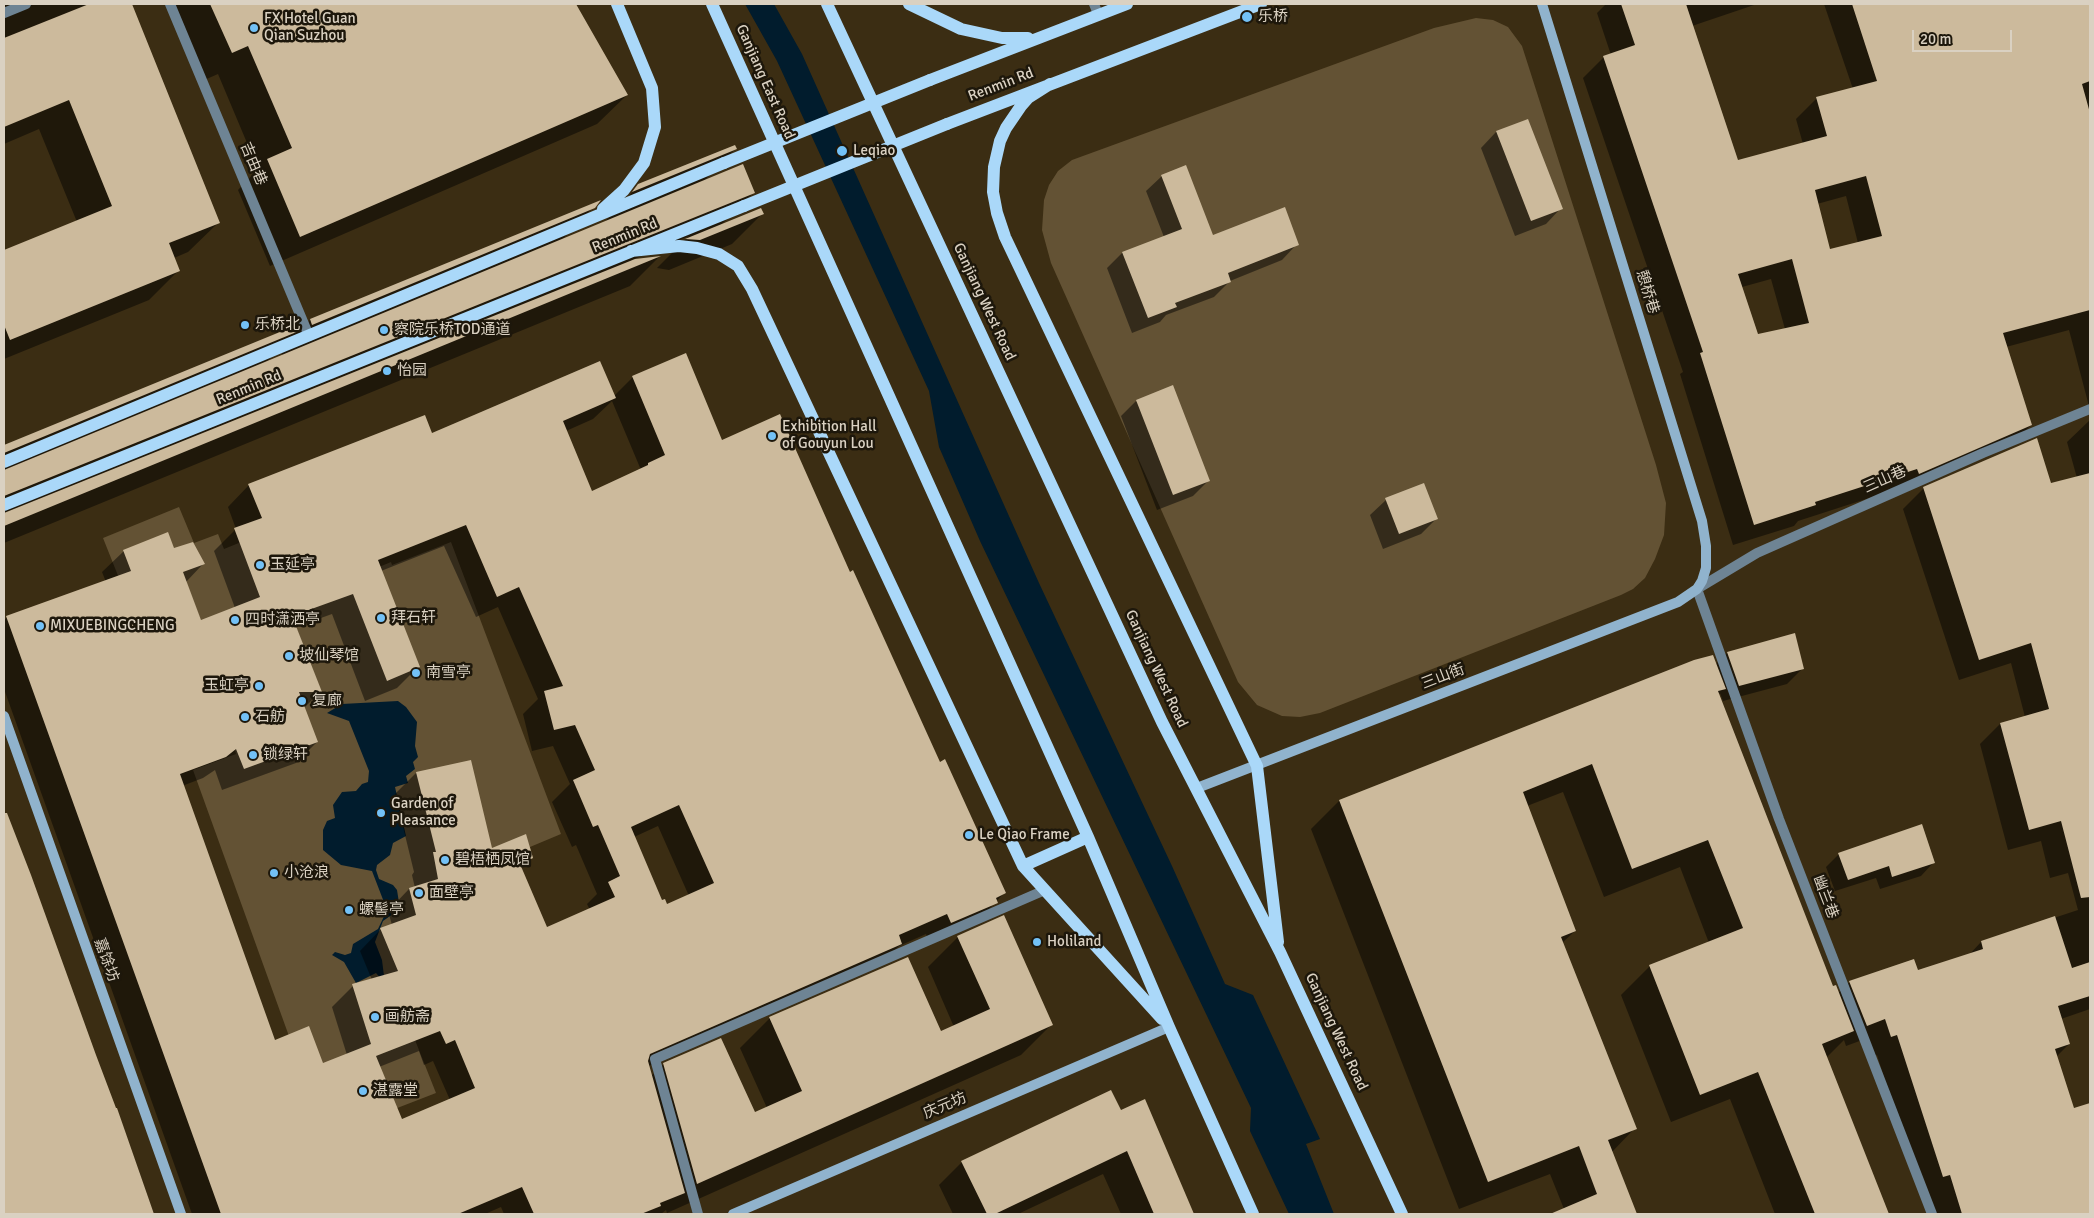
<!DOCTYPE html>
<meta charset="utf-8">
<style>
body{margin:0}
#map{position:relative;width:2094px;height:1218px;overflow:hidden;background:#3b2d13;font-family:Signika,sans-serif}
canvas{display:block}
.frame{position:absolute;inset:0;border:5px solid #dad1c2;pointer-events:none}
.scale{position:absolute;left:1912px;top:30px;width:100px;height:22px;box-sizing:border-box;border:2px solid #dad1c2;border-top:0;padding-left:6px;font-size:15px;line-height:18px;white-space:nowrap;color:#dad1c2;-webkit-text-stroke:4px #1d170b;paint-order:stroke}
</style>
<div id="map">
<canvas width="2094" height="1218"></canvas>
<div class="frame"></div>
<div class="scale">20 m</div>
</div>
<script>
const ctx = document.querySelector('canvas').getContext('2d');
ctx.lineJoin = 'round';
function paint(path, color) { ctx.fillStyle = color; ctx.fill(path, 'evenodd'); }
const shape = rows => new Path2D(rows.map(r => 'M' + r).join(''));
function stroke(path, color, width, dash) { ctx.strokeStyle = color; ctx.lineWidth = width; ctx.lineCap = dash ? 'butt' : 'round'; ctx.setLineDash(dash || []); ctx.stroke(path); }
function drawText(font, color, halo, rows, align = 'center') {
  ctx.font = font + ' Signika,"Noto Sans SC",sans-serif'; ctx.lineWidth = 5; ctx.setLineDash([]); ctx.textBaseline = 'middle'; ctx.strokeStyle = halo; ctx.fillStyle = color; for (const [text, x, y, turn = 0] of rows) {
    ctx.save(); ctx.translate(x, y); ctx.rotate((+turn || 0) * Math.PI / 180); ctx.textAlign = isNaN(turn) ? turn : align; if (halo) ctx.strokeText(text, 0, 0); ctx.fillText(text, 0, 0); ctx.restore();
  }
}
paint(shape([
 [1476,18,1493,20,1508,27,1522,46,1656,465,1666,503,1664,535,1655,559,1645,578,1633,589,1621,595,1320,713,1300,717,1282,716,1257,705,1238,682,1051,263,1042,230,1044,200,1049,185,1058,171,1072,160,1434,28],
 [179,507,194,543,218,534,224,549,256,536,331,587,391,562,392,565,451,542,561,834,530,847,533,858,460,893,415,1040,436,1093,325,1136,193,770,236,754,234,746,152,661,103,538]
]), '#635234');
paint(shape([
 [745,4,774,4,802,54,1039,583,1172,866,1225,984,1253,995,1320,1139,1306,1144,1334,1214,1289,1214,1250,1131,1251,1108,980,541,939,447,929,391,777,61],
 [398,701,406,707,417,722,415,746,418,757,413,762,415,769,406,776,408,783,395,787,406,836,393,843,390,855,377,865,376,870,379,879,393,885,397,890,400,909,383,921,375,942,382,960,384,976,382,980,376,973,356,983,344,962,332,955,335,952,345,955,351,953,353,944,378,929,387,910,372,871,341,865,323,850,323,830,327,821,335,818,333,805,342,792,356,791,362,784,368,782,369,771,349,721,327,713,342,704]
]), '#011c2d');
paint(shape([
 [4,4,130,4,218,223,188,252,174,258,179,270,149,300,4,359,4,249,5,251,77,222,39,129,4,144],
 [167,4,574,4,627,95,597,124,270,266,238,190,258,169,218,74,202,81],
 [1606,4,1757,4,1692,26,1738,161,1803,144,1796,119,1817,98,1853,89,1824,4,1924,4,1926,10,1948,4,2090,4,2090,410,2069,330,2006,347,2031,425,2010,446,1897,489,1798,521,1794,526,1733,545,1680,374,1683,372,1583,78,1604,57,1611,55,1597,13],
 [1846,196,1858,243,1829,250,1817,204],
 [1771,279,1785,329,1757,335,1742,287],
 [1527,120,1561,208,1546,224,1515,236,1481,148,1496,132],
 [735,149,702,183,753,193,720,226,762,214,732,244,669,270,657,268,689,236,632,260,658,258,630,286,4,543,4,446,296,326,299,332,310,320,598,202,560,242,603,224,639,185],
 [280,349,283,356,264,364],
 [1162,176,1213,237,1297,244,1282,260,1230,281,1214,297,1166,315,1160,322,1132,333,1107,268,1122,253,1164,237,1146,191],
 [633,377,721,441,850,573,939,763,1004,893,975,924,930,944,926,934,899,946,880,965,649,1066,651,1076,664,1064,754,1114,767,1108,740,1048,770,1018,941,1033,954,1027,928,967,958,937,1051,1025,1021,1055,667,1213,666,1210,661,1214,504,1214,501,1207,485,1214,192,1214,4,689,4,621,7,617,106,582,102,572,124,551,174,550,203,564,186,582,201,621,235,608,214,551,236,529,228,507,249,485,432,435,614,396],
 [612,401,641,470,592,492,566,431,593,419],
 [444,546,476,617,498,607,538,699,523,714,532,751,553,746,570,784,552,802,572,847,576,845,597,894,587,904,590,910,546,929,521,868,532,857,492,849,416,773,395,794,414,872,412,875,415,888,409,889,388,911,392,925,381,929,360,951,372,980,353,986,332,1007,347,1055,322,1065,274,1041,182,786,203,778,215,770,222,790,296,763,317,742,304,708,321,691,296,627,332,614,365,701,397,688,418,667,381,571],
 [658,826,689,896,667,906,662,901,634,837],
 [419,1051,424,1065,433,1061,450,1100,401,1121,379,1067],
 [1136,401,1209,480,1193,496,1157,510,1121,416],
 [2090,420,2090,1009,2061,1019,2069,1044,2056,1057,2073,1110,2090,1105,2090,1214,1936,1214,1922,1197,1877,1055,1871,1057,1865,1039,1846,1046,1844,1040,1826,1058,1888,1214,1775,1214,1730,1099,1671,1122,1621,995,1650,966,1709,943,1680,867,1604,897,1563,792,1527,806,1575,931,1562,943,1635,1128,1611,1153,1636,1214,1550,1214,1564,1209,1550,1174,1459,1209,1311,829,1339,801,1694,662,1715,665,1727,653,1803,668,1787,684,1723,701,1720,693,1718,695,1832,988,1838,993,1850,982,1917,972,1968,956,1981,942,2078,910,2068,873,2050,878,2041,841,2008,850,1980,744,2000,724,2025,717,2011,663,1959,680,1903,509,1924,488,2050,485,2077,478,2067,442],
 [1386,500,1436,519,1421,534,1383,549,1370,515],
 [4,815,115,1110,117,1109,154,1214,4,1214],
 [1839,854,1933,863,1921,876,1880,889,1876,878,1835,891,1826,867],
 [1144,1101,1193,1214,1121,1214,1103,1174,1018,1214,953,1214,939,1185,962,1162,1120,1112]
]), '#0007');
paint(shape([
 [89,4,132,4,220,223,169,243,180,271,10,340,4,325,4,250,112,206,69,100,4,127,4,38],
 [210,4,576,4,628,95,300,237,267,159,292,148,248,46,232,53],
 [1621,4,1686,4,1738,160,1827,136,1816,97,1877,81,1852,4,2090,4,2090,81,2082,84,2090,113,2090,310,2003,333,2032,425,1919,474,1917,469,1815,502,1816,505,1754,525,1700,353,1703,352,1603,56,1635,45],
 [1866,176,1882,236,1830,249,1815,190],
 [1792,259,1809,323,1758,334,1738,274],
 [1528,119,1563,209,1531,221,1496,131],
 [735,145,737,149,632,192,638,184],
 [743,164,755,193,4,496,4,470],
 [1186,165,1213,235,1285,207,1299,245,1228,273,1231,282,1175,303,1177,307,1148,318,1122,252,1182,229,1161,175],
 [601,200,595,208,312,325,310,319],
 [761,208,764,214,700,240,685,239],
 [661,256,4,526,4,513,635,259],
 [297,325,299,331,4,453,4,445],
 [686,353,722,440,780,414,850,572,853,570,940,762,945,759,1006,893,996,898,998,903,951,923,947,914,899,935,902,944,650,1054,648,1061,685,1193,660,1203,661,1206,641,1214,534,1214,522,1187,458,1214,221,1214,6,616,131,571,123,550,168,532,174,548,193,542,205,564,183,572,201,620,260,597,234,528,262,518,248,484,425,415,432,433,600,361,616,398,563,421,592,491,648,465,648,463,665,455,632,376],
 [466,525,497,597,519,587,563,686,544,691,554,730,575,725,595,770,573,780,593,827,598,825,620,876,608,882,615,897,547,927,520,864,533,858,526,834,492,848,471,760,416,772,436,852,433,852,438,879,409,888,416,915,380,928,398,971,352,984,371,1044,323,1063,309,1026,275,1040,180,774,226,757,236,749,244,769,318,742,299,692,322,692,292,616,353,594,387,681,420,667,378,560],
 [679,805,714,883,667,904,665,899,662,900,631,827],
 [440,1031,446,1044,455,1040,475,1088,402,1119,376,1056],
 [1173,385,1210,481,1173,495,1136,400],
 [2037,438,2051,483,2090,473,2090,897,2081,898,2061,821,2029,830,2000,723,2049,709,2031,643,1979,660,1923,487],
 [1424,483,1438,519,1399,534,1385,498],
 [1795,633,1804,669,1739,686,1727,652],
 [1713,655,1726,689,1718,691,1833,986,1836,985,1854,1031,1822,1044,1889,1214,1815,1214,1758,1072,1700,1095,1649,965,1743,928,1708,840,1632,869,1592,764,1523,792,1576,931,1561,937,1637,1129,1608,1140,1637,1214,1550,1214,1597,1194,1579,1146,1488,1182,1339,800,1694,660],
 [4,813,7,813,31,875,96,1055,116,1108,117,1108,154,1214,4,1214],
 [1922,824,1935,863,1892,877,1889,866,1848,880,1838,853],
 [1004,915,1053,1025,697,1184,663,1063,721,1038,755,1112,802,1091,769,1017,908,957,941,1031,990,1009,957,936],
 [2055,916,2072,968,2090,962,2090,996,2058,1006,2070,1044,2055,1049,2074,1108,2090,1103,2090,1214,1962,1214,1950,1175,1943,1177,1897,1035,1891,1037,1885,1019,1867,1026,1849,981,1914,959,1918,970,1983,949,1981,941],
 [1111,1090,1121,1110,1145,1099,1194,1214,1154,1214,1127,1151,995,1214,987,1214,961,1161]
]), '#ccba9c');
stroke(shape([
 [1094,4,1098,14],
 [4,13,26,4],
 [698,1214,655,1059,1045,890]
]), '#6e8494', 10);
stroke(shape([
 [170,4,309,336],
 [1932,1214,1779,819,1697,589,1757,553,1983,453,2090,409]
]), '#6e8494', 10);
stroke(shape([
 [4,716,181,1214],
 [1197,788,1678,602,1697,589,1702,581,1706,568,1706,546,1702,521,1542,4],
 [733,1214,1169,1027]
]), '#90b3cd', 10);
stroke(shape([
 [712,4,1088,837,1169,1027,1253,1214],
 [827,4,1162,722,1280,952,1402,1214],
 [909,4,961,29,1002,38,1028,38],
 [930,80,1127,4],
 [1050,84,1028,98,1021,106,1006,128,1000,141,994,167,993,192,997,213,1005,237,1257,766,1278,942],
 [947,124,1261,4],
 [603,209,624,190,644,163,655,127,652,88,617,4],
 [631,251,679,246,697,248,719,254,738,266,752,289,1023,866,1162,1019],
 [4,462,724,163],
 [4,505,744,206],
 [1023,866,1088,837]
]), '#aad8f9', 12);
stroke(shape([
 [724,163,930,80],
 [744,206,947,124]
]), '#aad8f9', 12);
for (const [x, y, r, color] of [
 [1247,17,6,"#73c1f6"],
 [254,28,5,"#73c1f6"],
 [842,151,6,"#73c1f6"],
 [245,325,5,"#73c1f6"],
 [384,330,5,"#73c1f6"],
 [387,371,5,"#73c1f6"],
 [772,436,5,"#73c1f6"],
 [260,565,5,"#73c1f6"],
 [381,618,5,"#73c1f6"],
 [235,620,5,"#73c1f6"],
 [40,626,5,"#73c1f6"],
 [289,656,5,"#73c1f6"],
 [416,673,5,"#73c1f6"],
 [259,686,5,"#73c1f6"],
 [302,701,5,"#73c1f6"],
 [245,717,5,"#73c1f6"],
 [253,755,5,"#73c1f6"],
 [381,813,5,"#73c1f6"],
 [969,835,5,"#73c1f6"],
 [445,860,5,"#73c1f6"],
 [274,873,5,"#73c1f6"],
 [419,893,5,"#73c1f6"],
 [349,910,5,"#73c1f6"],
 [1037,942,5,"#73c1f6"],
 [375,1017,5,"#73c1f6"],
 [363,1091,5,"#73c1f6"]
]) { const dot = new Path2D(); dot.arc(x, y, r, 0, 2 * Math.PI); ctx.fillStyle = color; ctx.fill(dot); stroke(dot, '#1d170b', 2); }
drawText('15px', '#dad1c2', '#1d170b', [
 ["乐桥",1258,17],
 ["FX Hotel Guan",264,19],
 ["Qian Suzhou",264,36],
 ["Leqiao",853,151],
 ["乐桥北",255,325],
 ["察院乐桥TOD通道",394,330],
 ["怡园",397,371],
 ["Exhibition Hall",782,427],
 ["of Gouyun Lou",782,444],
 ["玉延亭",270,565],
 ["拜石轩",391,618],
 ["四时潇洒亭",245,620],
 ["MIXUEBINGCHENG",50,626],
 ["坡仙琴馆",299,656],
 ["南雪亭",426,673],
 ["玉虹亭",249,686,"right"],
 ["复廊",312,701],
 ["石舫",255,717],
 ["锁绿轩",263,755],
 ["Garden of",391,804],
 ["Pleasance",391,821],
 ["Le Qiao Frame",979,835],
 ["碧梧栖凤馆",455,860],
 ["小沧浪",284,873],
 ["面壁亭",429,893],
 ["螺髻亭",359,910],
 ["Holiland",1047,942],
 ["画舫斋",385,1017],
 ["湛露堂",373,1091]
], 'left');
drawText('15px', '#dad1c2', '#1d170b', [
 ["Ganjiang East Road",765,82,66],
 ["Renmin Rd",1001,85,-21],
 ["吉由巷",253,164,67],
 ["Renmin Rd",625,236,-22],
 ["憩桥巷",1647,292,73],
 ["Ganjiang West Road",984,302,65],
 ["Renmin Rd",249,388,-22],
 ["三山巷",1885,480,-24],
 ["Ganjiang West Road",1156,669,65],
 ["三山街",1443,677,-21],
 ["幽兰巷",1825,897,69],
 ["嘉馀坊",106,960,70],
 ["Ganjiang West Road",1336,1032,65],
 ["庆元坊",945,1106,-23]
]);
</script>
